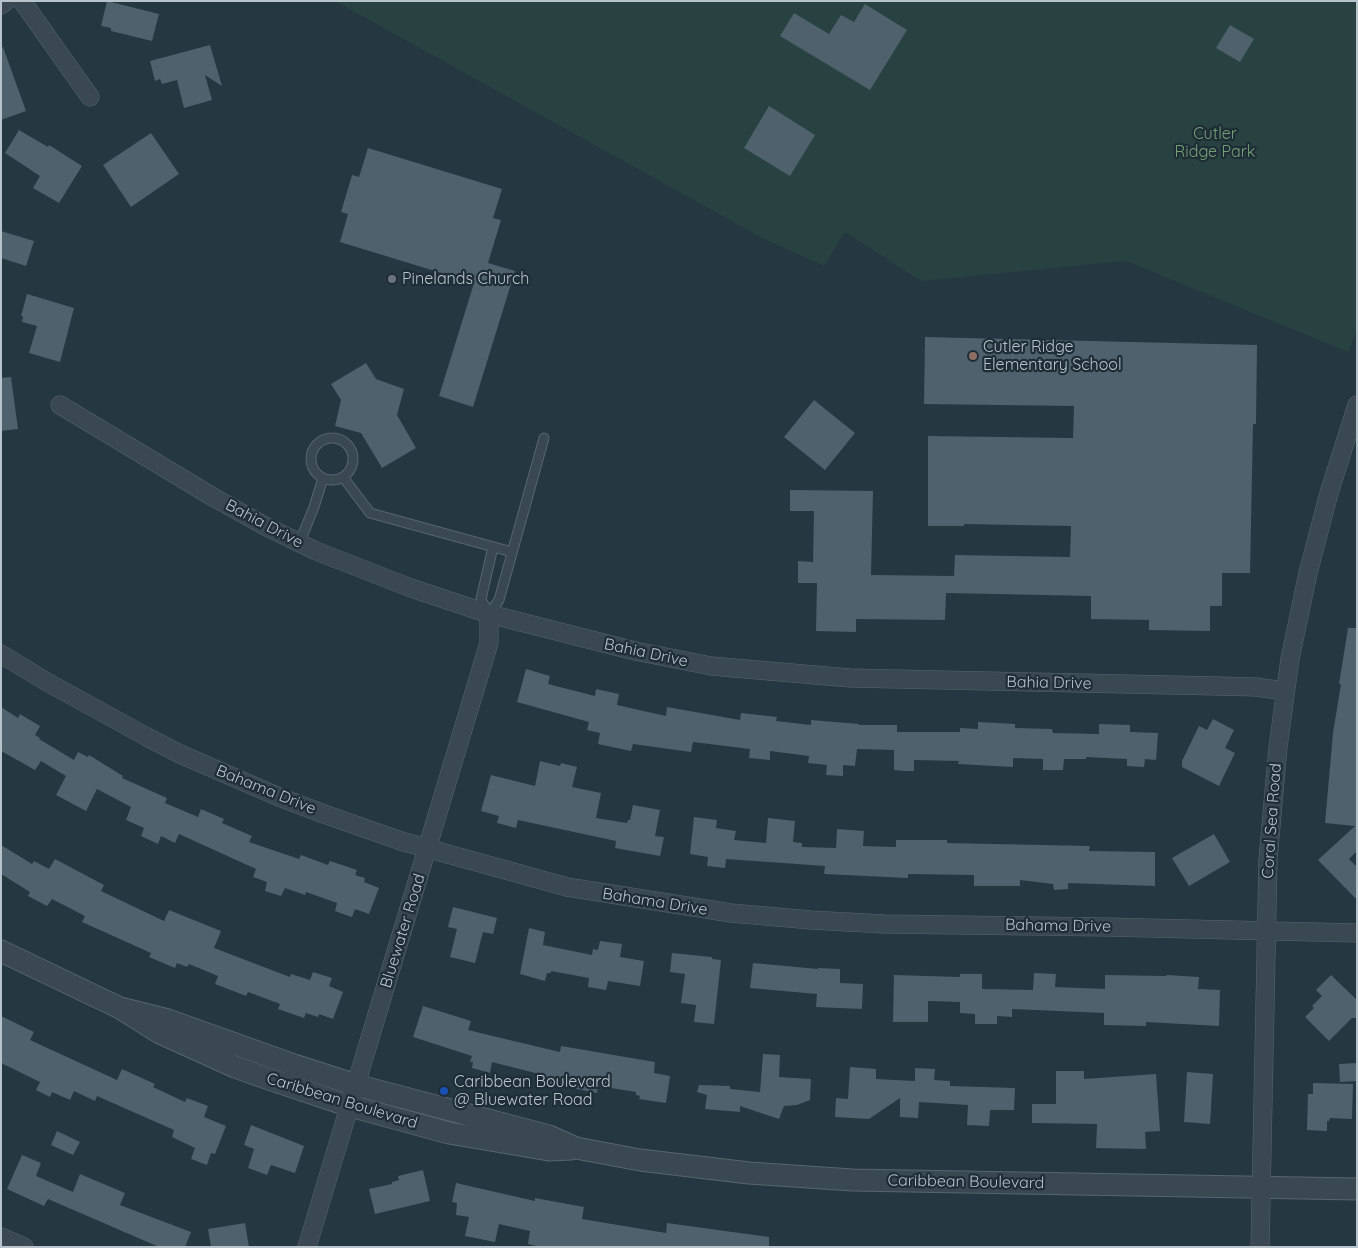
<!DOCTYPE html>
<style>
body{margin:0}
#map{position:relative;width:1358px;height:1248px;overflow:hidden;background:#253741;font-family:Quicksand,sans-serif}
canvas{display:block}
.frame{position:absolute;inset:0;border:2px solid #b6c3cb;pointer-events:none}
</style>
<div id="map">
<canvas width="1358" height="1248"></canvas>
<div class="frame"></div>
</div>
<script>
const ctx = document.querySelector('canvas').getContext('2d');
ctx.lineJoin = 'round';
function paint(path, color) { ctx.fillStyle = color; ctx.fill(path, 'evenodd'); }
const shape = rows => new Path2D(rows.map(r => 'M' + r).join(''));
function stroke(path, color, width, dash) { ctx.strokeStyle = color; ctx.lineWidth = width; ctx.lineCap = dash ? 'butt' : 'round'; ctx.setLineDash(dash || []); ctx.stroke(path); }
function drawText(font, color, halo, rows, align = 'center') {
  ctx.font = font + ' Quicksand,sans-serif'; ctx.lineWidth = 4.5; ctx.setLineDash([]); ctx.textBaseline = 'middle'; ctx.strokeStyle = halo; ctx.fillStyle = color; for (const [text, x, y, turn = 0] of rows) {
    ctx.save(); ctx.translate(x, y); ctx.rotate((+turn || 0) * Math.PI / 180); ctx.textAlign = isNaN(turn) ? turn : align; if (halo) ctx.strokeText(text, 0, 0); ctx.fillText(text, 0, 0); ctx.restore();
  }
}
paint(shape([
 [335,1,1357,1,1357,330,1348,352,1126,261,921,281,845,232,824,266,764,239]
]), '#274240');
paint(shape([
 [107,1,159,14,152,41,111,31,111,28,101,26],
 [865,4,907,30,870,90,780,36,794,13,829,34,841,15,854,22],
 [1230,25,1254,39,1240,62,1216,48],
 [210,45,222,86,205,75,212,100,184,108,177,80,162,84,160,79,155,81,150,61],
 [3,47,26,111,1,120,1,48],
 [769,106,815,135,790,176,744,148],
 [19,130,48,147,49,145,82,166,59,203,33,188,40,176,5,153],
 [151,133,179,174,131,207,103,165],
 [368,148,502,189,493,218,501,220,488,263,515,271,473,407,439,396,474,283,340,242,348,214,341,212,352,175,359,177],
 [1,231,34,241,26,266,1,258],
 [27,294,74,308,60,362,29,353,37,326,22,322,23,316,21,316],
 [925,337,1257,345,1256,424,1253,424,1250,573,1222,573,1222,606,1210,606,1210,631,1149,630,1149,620,1091,619,1091,596,946,593,945,620,856,619,856,632,816,631,817,583,798,583,798,561,813,562,814,511,790,511,790,490,873,491,871,575,954,576,955,555,1070,557,1071,526,964,524,964,526,928,526,928,436,1073,438,1074,406,924,404],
 [366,363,376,379,404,389,397,415,416,448,382,468,361,433,335,426,341,400,331,384],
 [11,377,18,429,1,431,1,378],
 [814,400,855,433,825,470,784,437],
 [1348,628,1357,628,1357,851,1349,859,1357,867,1357,900,1318,860,1355,826,1325,823,1333,733,1341,684,1339,684],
 [526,669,550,676,548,684,595,696,596,689,619,694,617,705,666,716,667,707,740,720,741,713,777,717,776,721,811,725,811,720,859,724,859,725,897,725,897,732,960,732,960,728,978,729,978,722,1015,724,1015,728,1052,729,1053,733,1099,734,1099,724,1130,725,1130,732,1158,733,1156,760,1145,759,1144,767,1127,766,1127,759,1086,757,1086,759,1064,759,1063,770,1043,770,1043,759,1013,758,1013,767,958,764,959,761,914,760,914,771,904,771,894,770,894,750,857,749,855,766,843,765,843,776,826,775,827,765,808,763,809,756,770,751,770,760,749,758,750,749,693,742,691,752,633,744,631,751,598,744,600,733,587,730,589,722,517,702],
 [1,707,18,718,20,714,40,726,35,735,40,738,39,739,74,760,78,752,88,757,89,755,123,776,122,778,167,798,165,803,198,817,201,809,224,819,222,823,252,836,249,842,299,859,301,855,328,865,330,861,357,870,355,875,365,878,364,882,379,888,369,914,355,909,352,917,343,914,335,911,337,903,306,892,305,895,285,888,281,896,265,891,267,882,253,877,256,869,179,834,175,843,161,836,158,844,141,836,144,828,126,820,131,807,97,789,86,811,56,795,66,776,41,761,35,770,1,751],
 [1213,719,1234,730,1225,748,1235,753,1219,786,1182,767,1182,761,1199,726,1207,730],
 [540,761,560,766,561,763,577,767,572,787,601,793,596,818,627,823,628,820,630,820,633,805,660,810,655,836,664,837,660,856,615,848,616,841,518,820,516,828,497,823,499,816,481,811,491,775,535,786],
 [694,817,717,820,716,828,736,831,734,840,766,843,768,818,795,821,793,842,802,843,802,847,836,848,837,829,864,831,863,846,896,847,896,840,947,840,947,843,1090,846,1089,851,1155,852,1155,886,1068,883,1068,889,1054,890,1053,884,1020,880,1020,886,974,886,974,875,908,874,908,878,824,874,825,866,726,859,725,868,707,866,708,857,690,854],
 [1214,834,1230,862,1189,886,1172,858],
 [1,845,32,864,34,861,49,869,55,859,104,885,101,891,164,921,169,910,221,931,214,948,290,977,291,974,310,980,313,972,332,978,329,986,343,992,333,1019,319,1014,318,1017,306,1013,304,1018,278,1009,280,1004,248,992,246,996,215,984,218,976,189,964,187,967,177,963,175,968,149,957,151,953,82,922,85,916,52,899,47,906,28,896,30,892,1,874],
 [453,907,497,918,493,934,483,932,475,963,450,957,457,929,448,927],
 [529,928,545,932,543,945,592,955,593,949,598,950,600,941,622,944,620,957,644,961,640,986,608,981,606,990,588,987,589,978,551,971,551,973,547,973,545,981,520,974],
 [672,953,712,957,712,959,721,960,714,1024,694,1022,696,1005,681,1003,685,974,670,972],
 [753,963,818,969,818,968,840,969,840,983,863,984,862,1009,816,1007,817,994,750,988],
 [1034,973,1056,974,1055,987,1105,989,1105,975,1166,976,1167,975,1199,977,1198,989,1220,990,1219,1026,1146,1022,1146,1026,1104,1025,1104,1013,1012,1009,1012,1017,997,1016,997,1024,975,1024,975,1014,960,1013,960,1002,928,1001,928,1022,893,1022,894,975,960,977,960,974,982,974,982,989,1033,990],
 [1331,975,1357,1000,1357,1018,1352,1018,1329,1041,1305,1017,1314,1008,1312,1006,1322,996,1316,990],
 [423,1006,471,1021,468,1030,501,1038,560,1052,561,1046,655,1062,654,1073,670,1076,666,1103,639,1099,640,1096,636,1095,636,1092,598,1086,597,1093,542,1082,543,1075,492,1062,490,1073,472,1068,473,1062,470,1062,472,1056,413,1037],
 [1,1016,34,1032,30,1040,117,1080,122,1069,155,1084,153,1087,185,1102,187,1098,208,1106,204,1117,226,1126,215,1154,211,1153,207,1165,191,1159,195,1148,172,1137,174,1130,97,1096,95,1101,74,1091,70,1100,52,1092,50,1097,36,1090,40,1082,1,1063],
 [763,1054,780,1055,779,1077,811,1079,810,1100,797,1105,784,1106,779,1119,740,1106,740,1112,705,1109,707,1095,697,1092,699,1085,730,1086,730,1089,760,1092],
 [1357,1063,1357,1081,1340,1082,1339,1064],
 [850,1067,876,1069,876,1079,915,1081,915,1068,935,1069,934,1080,950,1081,950,1086,1015,1088,1014,1110,990,1110,989,1126,967,1125,968,1105,919,1102,918,1118,900,1117,900,1098,869,1119,835,1117,836,1098,848,1099],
 [1056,1071,1084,1071,1084,1079,1156,1074,1160,1131,1145,1132,1146,1149,1096,1148,1097,1124,1032,1123,1032,1104,1056,1104],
 [1187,1072,1213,1074,1210,1124,1184,1122],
 [1313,1083,1353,1084,1352,1119,1330,1118,1329,1121,1327,1121,1327,1131,1307,1130,1308,1094,1313,1094],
 [251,1125,304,1146,295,1173,271,1165,267,1175,248,1168,254,1149,244,1145],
 [57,1131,80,1142,73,1155,51,1145],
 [22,1155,41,1163,36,1176,73,1192,80,1174,125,1193,120,1205,191,1232,185,1247,159,1247,48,1199,44,1206,7,1189],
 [423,1170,430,1201,375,1214,369,1189,392,1184,392,1182,399,1180,398,1176],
 [456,1183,535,1201,535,1198,584,1207,582,1219,666,1233,667,1223,769,1237,769,1247,540,1247,528,1244,530,1231,499,1224,495,1242,465,1236,469,1217,456,1215,457,1203,452,1202],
 [245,1223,249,1247,211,1247,208,1229]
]), '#4e616c');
const service = shape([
 '311 459a21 21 0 1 1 42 0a21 21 0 1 1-42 0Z',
 [343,477,370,513,512,552],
 [299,544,314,507,323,478],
 [493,547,481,599,489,614,499,600,544,438]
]);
const minor = shape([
 [22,1,90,97],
 [1,5,6,1],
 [60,405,213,497,265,526,316,551,411,588,489,614,635,651,711,666,850,678,1217,686,1255,687,1285,691],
 [1,654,47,682,147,737,180,754,279,797,324,814,401,841,567,887,731,913,811,920,884,924,1107,927,1357,933],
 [1,1237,24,1247],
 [307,1247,489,643,489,614],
 [1260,1247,1268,859,1278,747,1290,659,1308,573,1329,493,1357,405]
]);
const tertiary = shape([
 [1,951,120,1008,160,1033,235,1067,266,1078,350,1106,449,1133,549,1150,571,1149],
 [120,1008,168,1020,294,1065,356,1085,549,1136,576,1148,640,1160,749,1173,853,1180,1357,1189]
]);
stroke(service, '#57666e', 11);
stroke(minor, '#57666e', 19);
stroke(tertiary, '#57666e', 23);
stroke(service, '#3a4851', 9);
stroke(minor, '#3a4851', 18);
stroke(tertiary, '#3a4851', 21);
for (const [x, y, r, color] of [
 [392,279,5,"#6b7280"],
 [973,356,5,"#8d6e63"],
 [444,1091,5,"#1a4fb4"]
]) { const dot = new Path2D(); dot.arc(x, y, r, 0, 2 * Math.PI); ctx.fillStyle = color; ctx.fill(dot); stroke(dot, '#1e2d36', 2); }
drawText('16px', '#74a175', '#1e2d36', [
 ["Cutler",1215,134],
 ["Ridge Park",1215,152]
]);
drawText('16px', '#b6c3cb', '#1e2d36', [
 ["Pinelands Church",402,279],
 ["Cutler Ridge",983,347],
 ["Elementary School",983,365],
 ["Caribbean Boulevard",454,1082],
 ["@ Bluewater Road",454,1100]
], 'left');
drawText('16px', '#b6c3cb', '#1e2d36', [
 ["Bahia Drive",264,524,28],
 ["Bahia Drive",646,653,12],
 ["Bahia Drive",1049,683,1],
 ["Bahama Drive",266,790,22],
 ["Coral Sea Road",1272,821,-86],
 ["Bahama Drive",655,902,9],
 ["Bahama Drive",1058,926,1],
 ["Bluewater Road",403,931,-73],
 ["Caribbean Boulevard",342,1101,17],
 ["Caribbean Boulevard",966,1182,1]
]);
</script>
